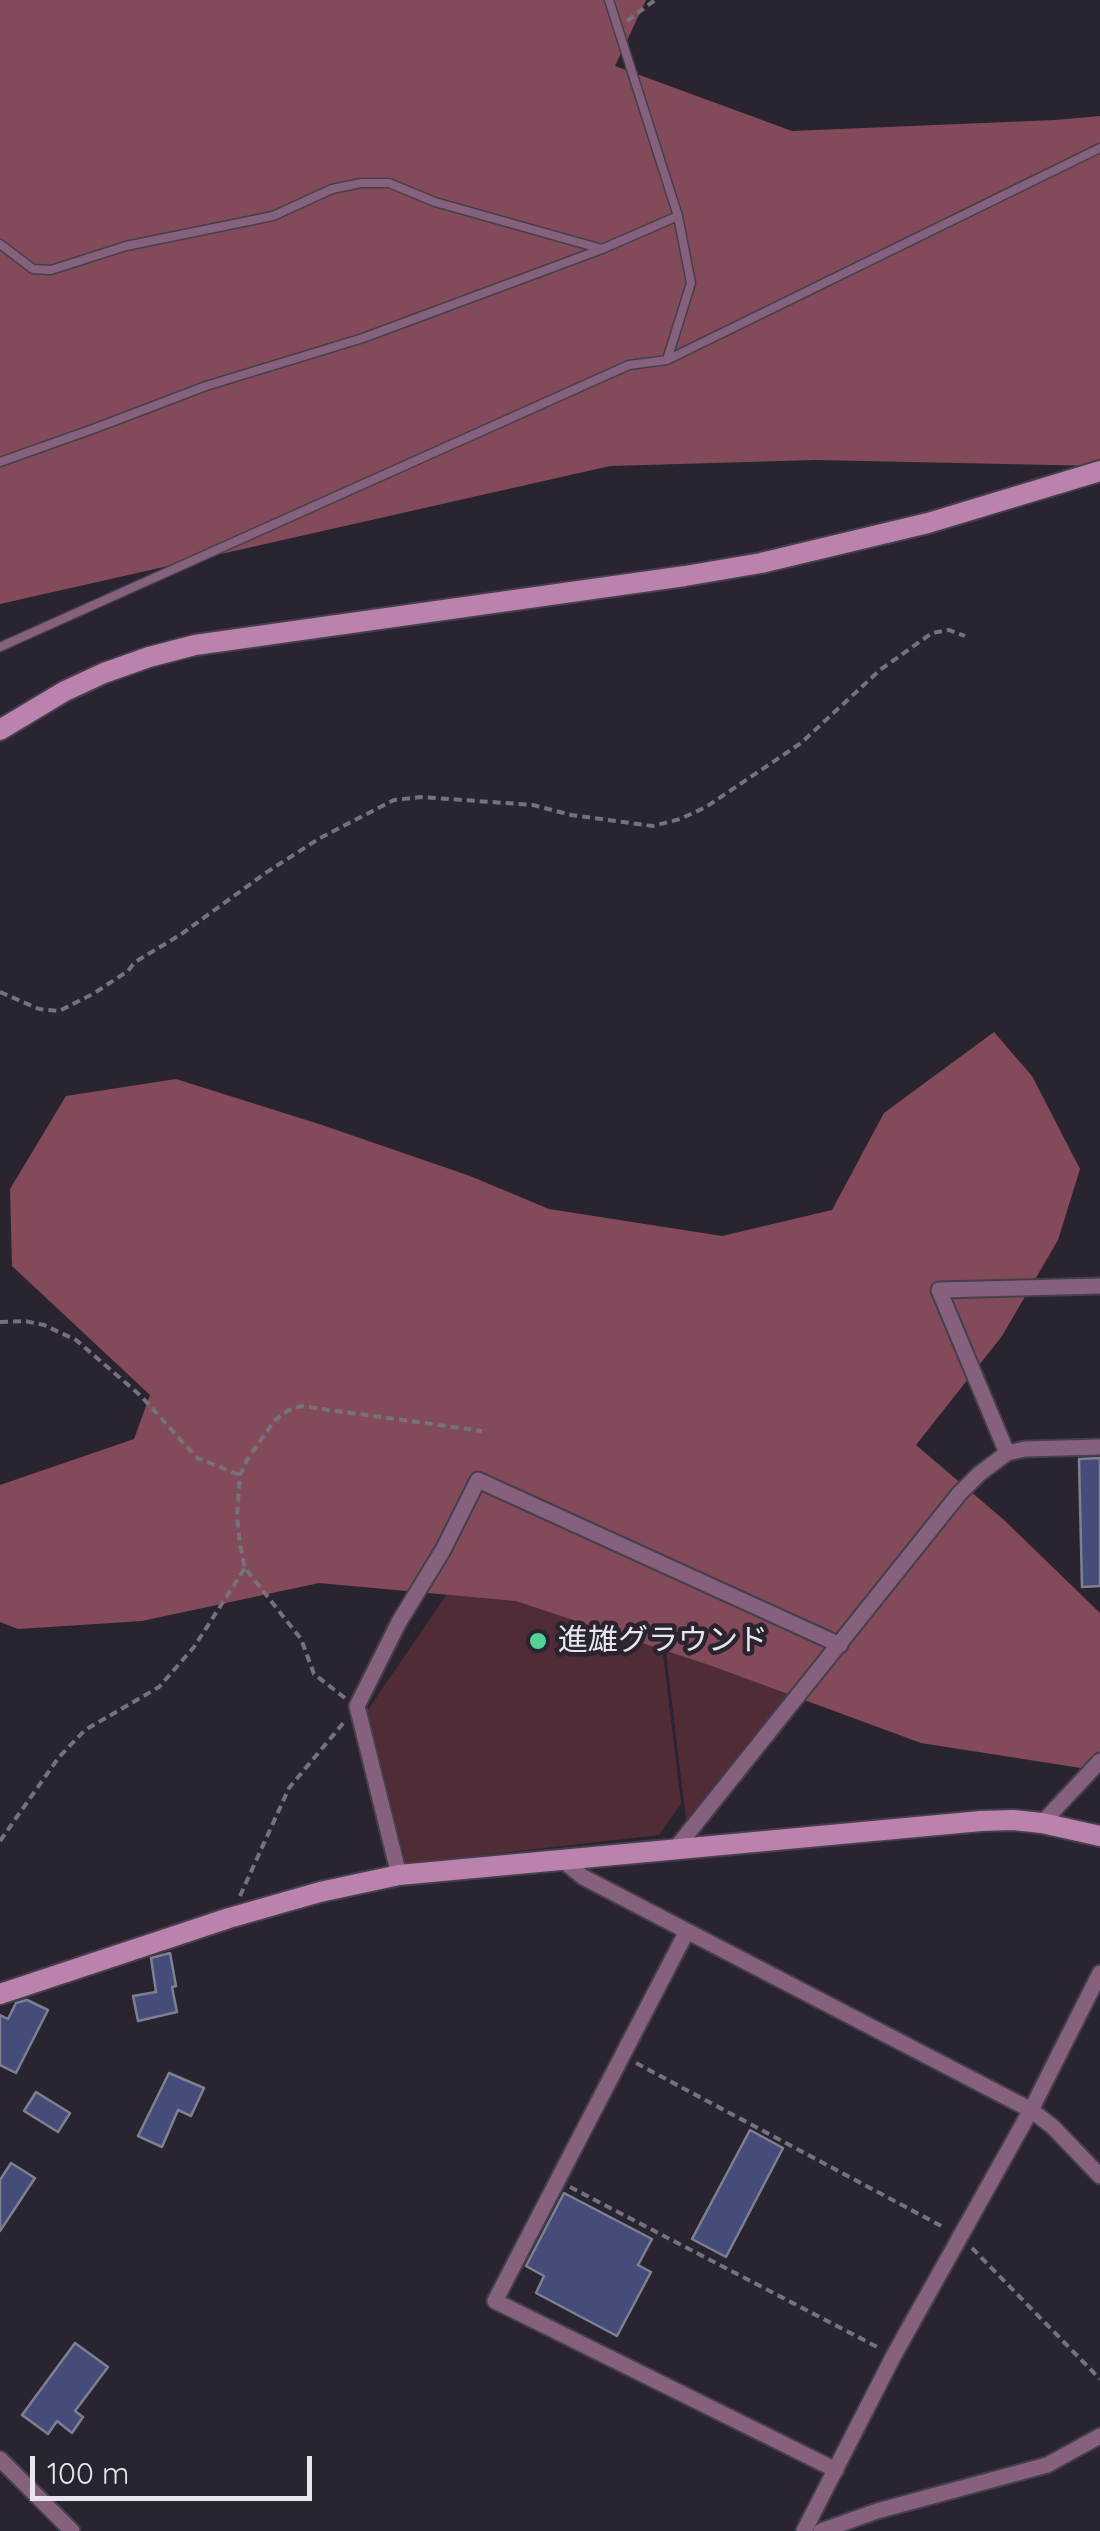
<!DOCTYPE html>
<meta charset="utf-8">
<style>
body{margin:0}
#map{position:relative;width:1100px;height:2531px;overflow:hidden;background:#2a2431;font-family:Quicksand,sans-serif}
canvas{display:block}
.scale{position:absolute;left:30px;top:2456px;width:282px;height:45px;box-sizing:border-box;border:5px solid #e9e5ee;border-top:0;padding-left:12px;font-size:30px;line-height:35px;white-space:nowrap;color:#e9e5ee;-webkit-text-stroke:8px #2a2431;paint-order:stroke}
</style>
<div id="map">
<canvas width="1100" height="2531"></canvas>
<div class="scale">100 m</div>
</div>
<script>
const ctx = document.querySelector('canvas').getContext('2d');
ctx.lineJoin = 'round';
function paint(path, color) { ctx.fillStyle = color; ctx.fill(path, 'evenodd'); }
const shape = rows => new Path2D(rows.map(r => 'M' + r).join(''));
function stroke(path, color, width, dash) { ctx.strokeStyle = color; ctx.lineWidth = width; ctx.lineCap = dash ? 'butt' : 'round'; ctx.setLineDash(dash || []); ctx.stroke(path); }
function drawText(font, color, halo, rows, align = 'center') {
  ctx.font = font + ' Quicksand,"Noto Sans JP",sans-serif'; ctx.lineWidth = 9; ctx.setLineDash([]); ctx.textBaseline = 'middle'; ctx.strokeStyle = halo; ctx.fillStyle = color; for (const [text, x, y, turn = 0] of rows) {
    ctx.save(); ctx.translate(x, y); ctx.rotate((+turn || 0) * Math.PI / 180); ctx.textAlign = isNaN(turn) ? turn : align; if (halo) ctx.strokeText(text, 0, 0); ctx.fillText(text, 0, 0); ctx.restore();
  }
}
paint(shape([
 [477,1550,653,1571,681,1804,659,1835,406,1864,367,1711],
 [656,1569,832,1649,687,1827]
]), '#502c36');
paint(shape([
 [0,0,646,0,615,66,792,131,1055,120,1100,116,1100,466,815,460,610,466,0,604],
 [994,1032,1032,1076,1080,1169,1058,1240,1002,1336,916,1445,1004,1520,1100,1613,1100,1771,921,1743,712,1666,516,1601,319,1583,142,1621,18,1629,0,1622,0,1485,134,1439,150,1395,12,1266,10,1189,66,1096,176,1079,322,1125,470,1176,549,1209,722,1236,832,1210,884,1113]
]), '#834b5a');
const building = shape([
 [1100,1458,1100,1586,1082,1587,1079,1459,1100,1458],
 [170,1953,176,1986,172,1987,177,2012,138,2021,133,1996,156,1992,151,1958,170,1953],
 [27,2000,48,2010,16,2073,0,2065,0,2015,8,2019,16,2003,27,2000],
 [169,2073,204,2088,191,2116,178,2110,162,2147,138,2136,169,2073],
 [36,2092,70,2113,58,2132,24,2111,36,2092],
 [750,2130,783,2148,726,2257,692,2239,750,2130],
 [11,2163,35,2178,0,2231,0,2180,11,2163],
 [564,2193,652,2239,638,2265,651,2272,617,2336,536,2293,544,2276,526,2266,564,2193],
 [75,2343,108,2367,75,2411,83,2417,72,2433,57,2421,48,2434,22,2415,75,2343]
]);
paint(building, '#454c7a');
stroke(building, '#7d8091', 2.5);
const lane = shape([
 [609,0,678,216,691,283,667,360],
 [0,244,33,269,51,270,126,246,273,216,332,189,361,183,389,183,435,202,602,249],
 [0,462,93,429,206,386,363,338,602,249,678,216],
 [0,647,629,365,667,360,1100,148]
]);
const street = shape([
 [1007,1453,939,1290,1100,1286],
 [1042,1823,1100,1761],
 [676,1848,959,1494,979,1474,1007,1453,1025,1449,1100,1447],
 [562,1860,583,1877,1031,2110,1053,2127,1100,2176],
 [399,1875,357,1706,399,1622,443,1550,478,1480,840,1645],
 [687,1931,495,2301,836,2470],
 [0,2459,72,2531],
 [804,2531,894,2355,1031,2110,1100,1973],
 [821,2531,877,2511,1047,2465,1100,2436]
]);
const secondary = shape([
 [0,730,65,691,104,673,149,657,195,645,685,576,761,563,928,523,1100,471],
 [0,1994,229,1918,320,1892,399,1875,981,1821,1013,1820,1042,1823,1100,1836]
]);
stroke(lane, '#453f4b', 11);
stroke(street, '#453f4b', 19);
stroke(secondary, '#453f4b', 24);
stroke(shape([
 [627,21,655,0],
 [0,992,39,1009,59,1011,93,994,128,971,135,962,180,935,267,872,320,838,394,800,421,797,533,805,571,815,653,826,680,819,706,807,801,743,880,670,932,633,949,630,965,636],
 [0,1322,25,1321,44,1325,76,1340,141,1396,197,1458,240,1475],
 [345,1698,314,1674,301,1639,245,1568,240,1545,237,1515,240,1475,248,1458,275,1420,289,1410,301,1406,482,1431],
 [0,1841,59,1757,85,1730,159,1687,194,1647,245,1568],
 [240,1896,289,1788,345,1721],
 [636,2063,945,2228],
 [570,2187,881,2349],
 [972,2248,1100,2379]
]), '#76717c', 4, [8, 5]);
stroke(lane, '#85617e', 8);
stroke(street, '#85617e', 15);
stroke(secondary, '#bb81af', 20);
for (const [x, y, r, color] of [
 [538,1641,10,"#51d398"]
]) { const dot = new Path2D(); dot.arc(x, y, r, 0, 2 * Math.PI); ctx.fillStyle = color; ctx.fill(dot); stroke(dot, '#2a2431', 4); }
drawText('30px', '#e9e5ee', '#2a2431', [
 ["進雄グラウンド",558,1641]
], 'left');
</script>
